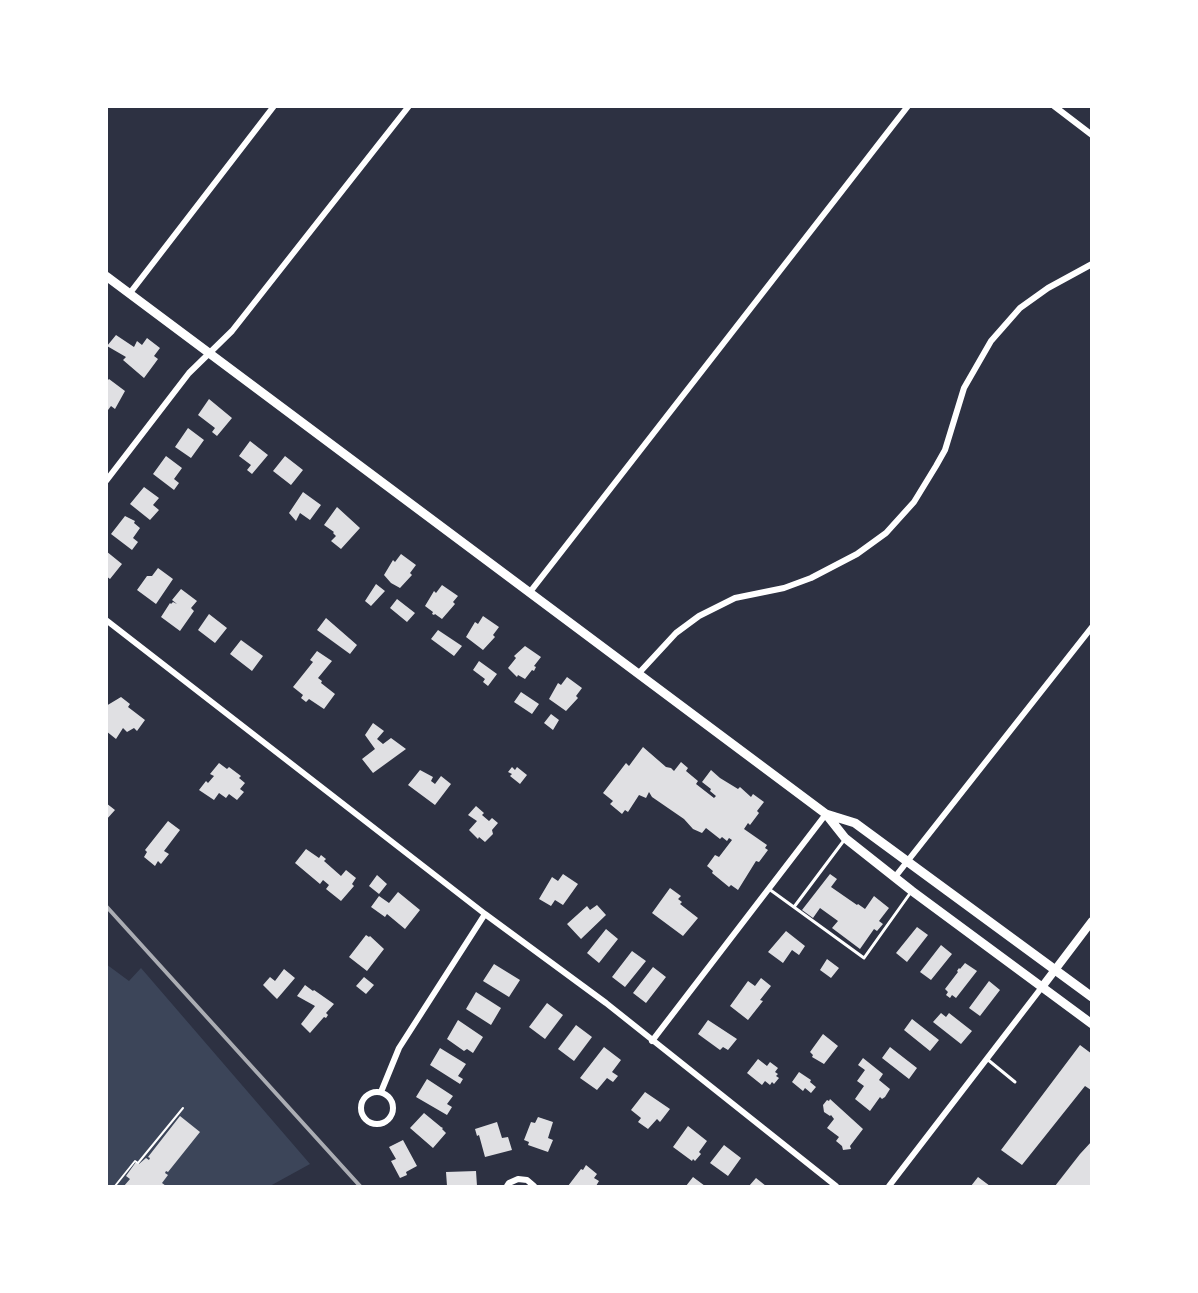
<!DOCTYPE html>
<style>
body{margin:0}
#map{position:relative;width:1198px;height:1293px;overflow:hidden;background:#2d3142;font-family:Quicksand,sans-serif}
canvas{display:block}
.frame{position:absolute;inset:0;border:108px solid #fff;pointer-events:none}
</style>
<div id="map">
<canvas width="1198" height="1293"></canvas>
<div class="frame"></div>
</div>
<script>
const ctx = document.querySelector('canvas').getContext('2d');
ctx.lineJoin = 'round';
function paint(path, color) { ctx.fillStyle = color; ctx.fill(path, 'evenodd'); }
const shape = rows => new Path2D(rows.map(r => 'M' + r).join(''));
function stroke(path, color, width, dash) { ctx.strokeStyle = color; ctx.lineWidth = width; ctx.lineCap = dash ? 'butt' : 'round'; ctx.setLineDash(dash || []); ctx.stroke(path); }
paint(shape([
 [106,964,129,981,141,968,310,1164,270,1186,107,1186]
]), '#3c4559');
paint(shape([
 [116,335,134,347,137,341,142,345,147,338,160,348,154,356,158,359,144,378,123,360,126,357,107,346],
 [109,379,125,391,115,409,111,406,108,410,106,409,106,382],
 [209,399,232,418,217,436,212,432,215,428,198,415],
 [188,428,204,440,191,458,175,447],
 [250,441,268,455,252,474,247,470,251,465,239,456],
 [166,456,182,468,174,479,179,483,174,490,153,474],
 [285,456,303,470,291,485,273,471],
 [144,487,159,498,153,505,159,510,150,520,130,504],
 [303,492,321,505,310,520,300,513,296,521,289,513],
 [337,507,360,528,341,549,331,541,336,536,333,533,334,532,324,525],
 [125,516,135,521,134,523,140,528,133,538,138,542,132,550,111,534],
 [106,551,122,564,110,579,106,576],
 [401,554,416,565,410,573,412,575,400,588,391,583,384,575,393,560,395,562],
 [158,568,173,579,156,604,137,590,147,576,152,576],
 [376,584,385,591,371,606,365,601],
 [442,585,458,596,453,602,455,604,442,619,435,614,434,615,432,614,433,612,425,606,434,591,436,593],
 [181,589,197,601,191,608,194,611,180,631,161,617,170,603,171,604,173,602,177,604,172,600],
 [397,599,415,613,407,622,390,608],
 [209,614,227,628,215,643,198,630],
 [483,616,499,627,493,635,495,637,483,650,466,637,475,622,478,624],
 [326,618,357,645,350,654,317,630],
 [438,630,462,646,454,656,431,639],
 [241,640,263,656,252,671,230,654],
 [525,646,541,657,534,666,536,667,534,671,532,670,525,679,518,675,517,677,508,668,516,658,514,656],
 [317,651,332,661,318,678,322,681,321,683,335,694,324,709,309,699,306,702,301,698,303,695,293,687,313,662,310,660],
 [479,661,497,674,488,686,483,682,485,679,473,670],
 [567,677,582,688,576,696,578,698,566,711,549,699,558,683,561,685],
 [521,692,539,704,532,714,514,702],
 [121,697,130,704,128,707,145,720,137,731,134,728,127,732,123,728,116,739,106,731,106,706],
 [551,714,559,720,553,730,544,723],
 [373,723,384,731,377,739,383,744,391,738,406,749,373,773,362,759,375,749,365,735],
 [643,747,666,767,671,768,674,771,681,762,688,768,686,771,698,781,696,784,714,798,716,796,710,791,711,789,702,782,711,770,720,778,738,789,740,787,751,797,753,794,764,802,757,811,759,813,750,825,748,823,744,829,767,845,765,848,768,850,759,862,756,861,738,890,731,885,729,887,712,873,713,871,707,866,715,855,719,857,732,840,729,838,727,841,722,837,720,839,706,828,702,833,693,829,684,819,652,797,649,792,646,798,639,795,628,812,625,810,622,814,610,804,613,801,603,793,626,763,629,766],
 [219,763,227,769,229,767,241,776,239,778,245,783,240,789,244,792,237,800,229,794,226,798,219,793,214,800,199,790,206,781,208,783,214,776,210,774],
 [512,767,515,770,517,767,527,775,520,784,510,776,512,774,508,772],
 [420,770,433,777,431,781,435,784,441,776,451,784,435,805,408,785],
 [106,803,115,810,106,820],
 [476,806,484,813,482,815,489,821,492,818,498,823,492,830,493,834,485,842,479,837,478,839,469,830,477,821,468,815],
 [168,821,180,830,164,851,169,854,161,864,158,861,155,866,144,857,147,852,145,850],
 [306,849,319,858,321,855,326,859,324,861,341,876,346,870,356,878,352,884,354,886,341,901,326,889,329,885,323,880,320,884,295,863],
 [563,874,578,884,563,905,555,900,551,906,539,899,552,877,558,881],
 [830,874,837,879,831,887,857,905,858,904,865,909,874,896,889,908,879,921,883,924,877,931,874,929,860,949,832,928,838,921,820,908,813,918,802,910],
 [377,875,387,884,379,894,369,886],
 [670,888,681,896,678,899,682,902,680,904,698,918,683,936,652,913],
 [398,892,420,910,405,929,387,914,385,917,371,907,379,896,389,903],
 [597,905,606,915,581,939,567,924,587,906,590,910],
 [917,927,928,935,907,962,896,953],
 [606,929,618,939,599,963,587,953],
 [786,931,805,946,799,955,792,950,783,963,768,952],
 [366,935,369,937,370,936,384,949,367,971,349,957],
 [941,945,952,954,931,980,920,972],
 [632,951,646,961,625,987,612,977],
 [827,959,839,968,831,978,820,970],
 [965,963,977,971,956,998,952,995,950,998,946,995,948,992,945,989,958,972,957,971,959,968,960,969],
 [494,964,520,980,509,997,483,981],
 [653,967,666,977,646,1003,633,993],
 [284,969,295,978,277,999,263,985,270,977,275,981],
 [364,977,374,985,366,994,356,986],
 [761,978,771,986,760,1000,763,1001,748,1020,730,1006,748,981,755,986],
 [989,981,1000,990,980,1016,969,1008],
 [305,985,313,991,314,990,334,1004,326,1013,328,1015,326,1018,324,1017,310,1033,301,1024,315,1006,297,996],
 [476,992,501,1008,491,1025,466,1009],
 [547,1003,563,1015,545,1039,529,1027],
 [941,1013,946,1017,949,1013,972,1031,961,1044,933,1022],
 [912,1019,939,1040,930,1051,904,1030],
 [458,1020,483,1037,473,1053,467,1049,464,1051,447,1039],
 [708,1020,737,1039,728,1050,723,1047,720,1050,698,1034],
 [576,1025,592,1037,574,1061,558,1049],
 [823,1034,838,1046,824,1064,812,1057,813,1055,810,1052],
 [1080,1045,1092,1054,1092,1089,1091,1090,1085,1086,1022,1165,1001,1150],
 [604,1047,621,1060,612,1072,618,1076,613,1082,607,1078,597,1090,580,1078],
 [890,1047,917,1068,909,1079,882,1058],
 [440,1048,466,1064,458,1076,463,1079,460,1084,430,1065],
 [863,1058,883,1074,879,1080,890,1089,885,1097,882,1099,880,1097,870,1111,855,1099,864,1086,857,1081,865,1070,858,1065],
 [758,1059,767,1066,770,1062,778,1068,775,1072,778,1074,776,1076,779,1078,774,1084,772,1082,770,1085,765,1081,762,1085,747,1073],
 [799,1072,811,1080,810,1082,816,1087,811,1093,805,1088,803,1091,792,1082],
 [427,1079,453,1096,447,1104,452,1107,447,1115,416,1097],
 [645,1092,670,1109,660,1122,657,1119,648,1129,638,1122,641,1118,631,1110],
 [830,1099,863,1129,850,1146,851,1149,843,1150,842,1146,836,1141,839,1137,827,1128,834,1119,831,1115,830,1116,824,1112,823,1105,827,1100,829,1101],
 [424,1113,441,1127,443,1128,442,1129,446,1133,433,1148,410,1128],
 [180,1116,200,1132,168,1172,166,1171,165,1173,168,1175,162,1183,166,1186,124,1186,130,1179,126,1176,136,1162,139,1164,146,1158,149,1160,150,1158,148,1157],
 [538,1117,553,1122,548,1138,553,1140,548,1152,528,1145,529,1142,524,1140,531,1122,535,1123],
 [497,1122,502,1138,508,1137,512,1150,485,1157,479,1135,477,1136,475,1129],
 [688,1126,707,1141,699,1152,701,1154,695,1161,693,1159,692,1161,673,1147],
 [403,1140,417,1166,406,1172,407,1175,400,1178,391,1161,396,1159,389,1147],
 [1092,1141,1092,1186,1055,1186,1080,1154],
 [724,1145,741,1158,728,1176,710,1163],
 [586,1165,597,1174,594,1178,599,1181,596,1186,568,1186,581,1169,583,1170],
 [476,1171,477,1186,447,1186,446,1172],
 [693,1177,705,1186,686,1186],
 [978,1177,990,1186,971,1186],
 [756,1178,766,1186,749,1186]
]), '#e0e0e3');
stroke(shape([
 [115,1186,135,1161,138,1163,183,1108],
 [202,1186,209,1186]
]), '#fff', 2);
stroke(shape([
 [769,889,864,958,911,892],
 [794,907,845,839],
 [987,1059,1015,1082]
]), '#fff', 3);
stroke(shape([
 [1054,106,1092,135],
 [130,293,274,106],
 [106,481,189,373,232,331,409,106],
 [530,592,908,106],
 [106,620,485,914,606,1003,836,1186],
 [639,673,676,633,699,616,735,598,784,588,811,578,857,554,886,533,914,502,936,466,945,450,964,388,991,341,1020,308,1048,288,1092,264],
 [895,877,1092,627],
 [652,1041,826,814],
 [381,1092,399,1048,485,914],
 '361 1108a16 16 0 1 1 32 0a16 16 0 1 1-32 0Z',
 [507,1186,509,1183,518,1179,527,1180,534,1186],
 [889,1186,1042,987]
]), '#fff', 6);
stroke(shape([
 [1042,987,1092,921]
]), '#fff', 8);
stroke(shape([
 [106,276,826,814,845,838,912,891,1092,1024],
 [826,814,855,823,1092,997]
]), '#fff', 9);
stroke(shape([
 [106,906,360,1186]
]), '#abadb3', 4);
</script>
